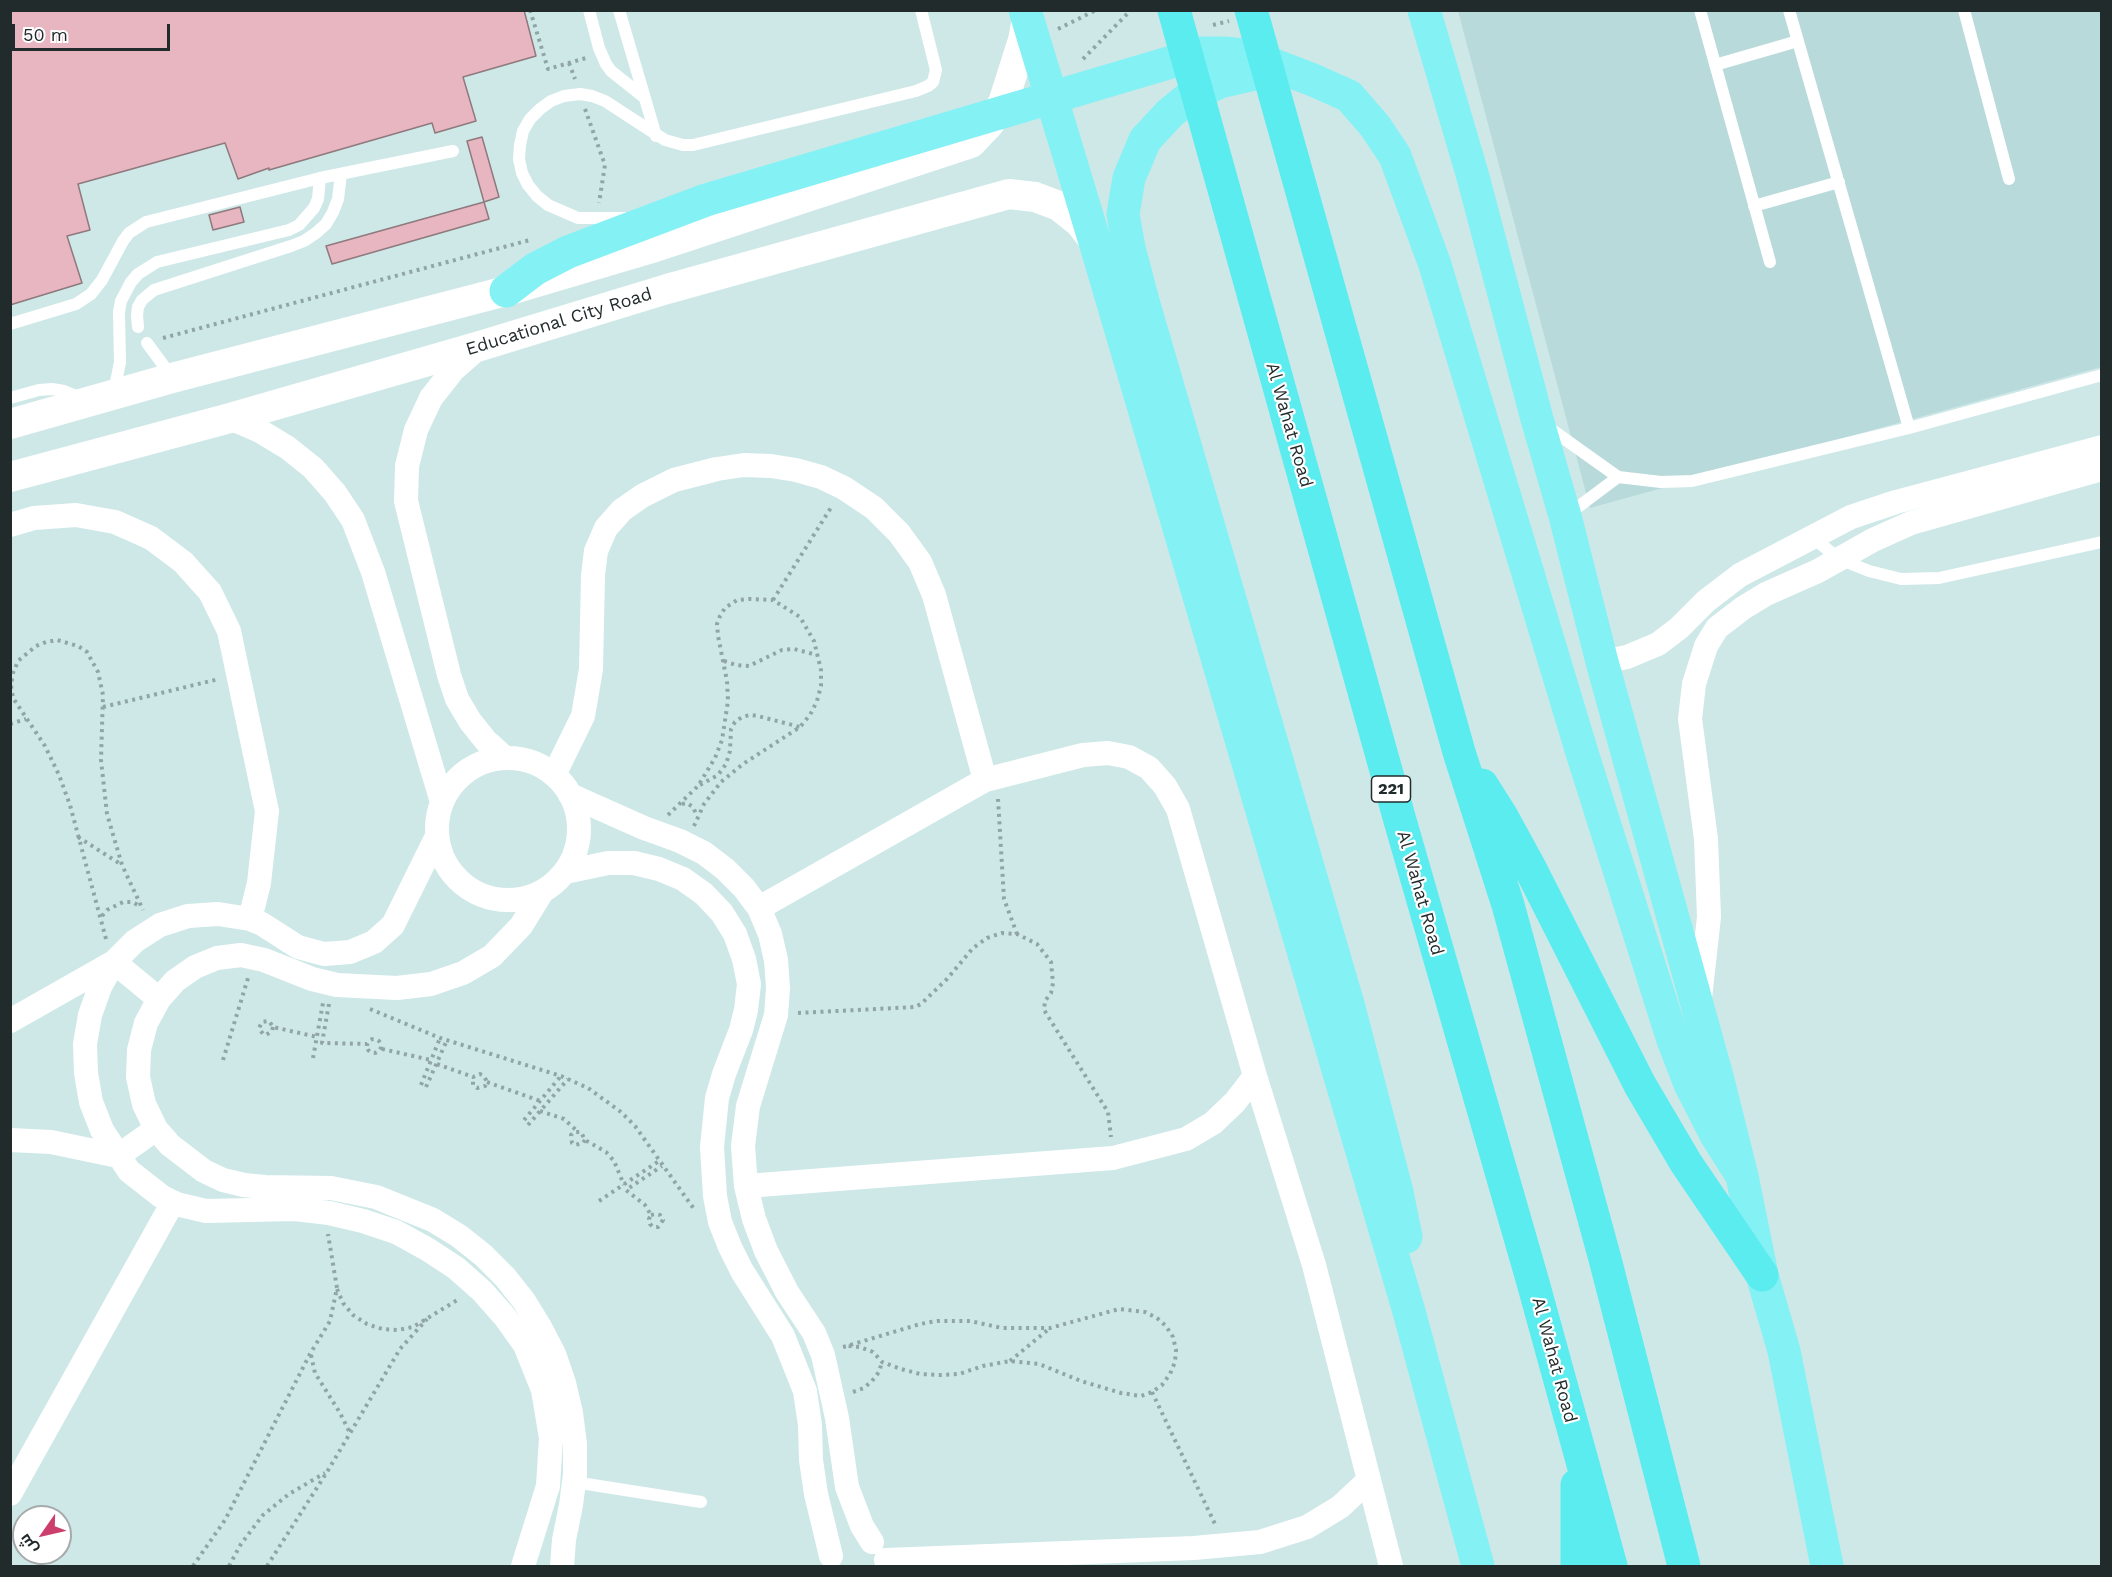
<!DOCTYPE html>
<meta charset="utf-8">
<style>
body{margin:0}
#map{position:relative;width:2112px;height:1577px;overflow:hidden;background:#cee8e8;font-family:"Work Sans",Cairo,sans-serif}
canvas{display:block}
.frame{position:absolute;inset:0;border:12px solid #222b2c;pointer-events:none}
.north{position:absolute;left:12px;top:1505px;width:60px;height:60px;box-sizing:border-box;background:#fff;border:2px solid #a7aaab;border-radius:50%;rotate:236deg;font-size:16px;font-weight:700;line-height:24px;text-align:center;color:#222b2c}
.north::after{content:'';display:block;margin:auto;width:21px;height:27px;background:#cc3f6c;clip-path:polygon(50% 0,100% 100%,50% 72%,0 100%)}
.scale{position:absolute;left:12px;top:24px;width:158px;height:27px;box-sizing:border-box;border:3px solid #222b2c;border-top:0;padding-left:8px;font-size:18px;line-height:21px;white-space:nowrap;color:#222b2c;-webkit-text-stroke:4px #fff;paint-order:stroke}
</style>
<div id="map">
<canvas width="2112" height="1577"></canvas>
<div class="frame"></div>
<div class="north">ش</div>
<div class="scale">50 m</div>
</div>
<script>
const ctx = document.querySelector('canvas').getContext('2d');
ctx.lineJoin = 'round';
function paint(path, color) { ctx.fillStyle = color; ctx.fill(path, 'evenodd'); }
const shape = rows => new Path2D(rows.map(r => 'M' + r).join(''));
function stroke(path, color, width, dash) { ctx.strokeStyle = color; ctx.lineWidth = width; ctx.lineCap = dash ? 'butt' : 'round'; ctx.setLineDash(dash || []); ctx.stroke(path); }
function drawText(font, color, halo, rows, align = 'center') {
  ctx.font = font + ' "Work Sans",sans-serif'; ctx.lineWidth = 4.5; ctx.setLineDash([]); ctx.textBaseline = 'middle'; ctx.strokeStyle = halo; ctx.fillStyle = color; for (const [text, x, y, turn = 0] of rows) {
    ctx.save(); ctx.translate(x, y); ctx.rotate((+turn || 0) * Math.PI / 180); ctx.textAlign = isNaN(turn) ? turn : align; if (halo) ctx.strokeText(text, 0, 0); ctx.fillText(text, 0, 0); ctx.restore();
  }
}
paint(shape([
 [1458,11,2101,11,2101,367,1590,508]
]), '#b9dadb');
const building = shape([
 [10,10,524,10,536,56,463,77,476,121,435,133,432,123,269,170,269,168,238,179,225,143,78,184,90,230,67,236,82,283,10,305,10,10],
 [482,137,499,197,484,202,467,141,482,137],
 [484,202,489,219,332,264,326,246,484,202],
 [240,207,244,222,213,230,209,215,240,207]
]);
paint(building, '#e8b6c0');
stroke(building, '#8e797d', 1.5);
stroke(shape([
 [530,10,548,69,586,58],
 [1213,25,1229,21],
 [1058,29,1096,10],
 [1083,59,1131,10],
 [569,63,575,79],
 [585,109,605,165,599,203],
 [163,338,530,240],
 [773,600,832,506],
 [724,661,736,665,749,666,782,650,794,649,817,655],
 [103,707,219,679],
 [10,724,26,719],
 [700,785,718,775,726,764,730,751,731,729,735,722,742,717,750,715,758,716,800,727],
 [998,799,1004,899,1017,934],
 [682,804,687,803,693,807,697,816],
 [668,815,698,786,715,758,722,740,728,701,727,681,718,636,717,624,720,616,725,608,737,600,749,599,773,600,800,617,814,641,821,670,821,686,817,701,810,715,800,727,743,764,721,782,704,804,694,826],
 [78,837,122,865],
 [102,916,107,910,123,902,132,902,140,906],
 [106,939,70,805,59,775,45,746,13,698,11,685,13,673,18,661,36,646,46,642,57,640,78,646,87,652,98,672,103,695,101,760,107,814,122,865,143,910],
 [329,1004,322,1043,367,1044],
 [370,1009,440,1038,561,1076,588,1088,621,1112,635,1126,694,1209],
 [798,1013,915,1007,921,1004,947,979,973,948,987,938,1002,933,1017,934,1037,944,1051,962,1053,983,1051,993,1045,1001,1044,1010,1108,1112,1111,1137],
 [273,1027,272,1031,266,1035,263,1034,259,1028,262,1022,269,1021,273,1027,317,1037],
 '367 1046a7 7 0 1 1 14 0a7 7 0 1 1-14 0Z',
 [382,1049,431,1060],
 [313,1058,323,1003],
 [223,1060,248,978],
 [437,1064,473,1077,480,1074,484,1076,487,1082,485,1086,477,1088,473,1085,473,1077],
 [487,1082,540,1101],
 [421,1085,440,1038],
 [426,1087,447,1040],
 [540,1111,564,1119,577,1131],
 [524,1120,561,1076],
 [528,1125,568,1079],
 [585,1140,583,1143,575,1145,572,1143,571,1135,574,1132,581,1132,585,1140,606,1152,614,1161,624,1185],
 [599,1201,659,1161],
 [651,1215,656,1214,660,1215,663,1220,658,1227,653,1227,650,1224,649,1219,651,1215,645,1205,626,1190,662,1166],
 [337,1289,343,1303,353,1315,367,1324,382,1329,398,1330,413,1327,459,1299],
 [843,1347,847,1346,920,1324,937,1321,970,1321,1002,1328,1050,1328,1119,1309,1145,1312,1157,1318,1166,1326,1173,1337,1176,1350,1175,1362,1170,1374,1162,1385,1152,1392,1141,1396,1121,1393,1081,1381,1039,1364,1010,1361,983,1366,959,1374,940,1375,920,1374,901,1369,882,1362,873,1352,860,1347,847,1346],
 [311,1355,315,1373,340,1413,350,1433],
 [1010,1361,1050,1328],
 [853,1392,864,1388,872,1381,879,1372,882,1362],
 [1152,1392,1215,1524],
 [193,1566,225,1520,310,1354,330,1321,337,1288,328,1234],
 [229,1566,241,1544,263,1515,289,1494,325,1473],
 [267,1566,327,1472,400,1349,427,1319]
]), '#91a5a6', 4, [3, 4.5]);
stroke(shape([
 [589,10,599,48,606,64,611,71,645,98],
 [619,10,656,136],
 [1700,10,1770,262],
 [1789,10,1909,428],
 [1964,10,2009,179],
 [1715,65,1798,41],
 [1754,206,1839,182],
 [625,218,578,218,548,205,537,196,528,185,522,173,519,159,520,145,523,131,530,119,540,109,551,101,564,96,580,94,592,96,605,101,665,140,683,145,693,145,916,91,928,86,933,82,936,70,921,10],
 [10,324,76,304,91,294,102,280,123,241,129,233,146,222,320,178,453,151],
 [138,327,137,315,138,307,142,300,154,290,291,246,304,241,316,233,326,224,333,212,338,199,341,174],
 [147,343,172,377],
 [114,392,120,362,119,312,121,301,131,282,138,274,157,262,289,230,299,225,314,208,318,199,320,178],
 [10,398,39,390,52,389,64,391,81,398],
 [1545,425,1618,477,1661,482,1692,481,1909,428,2102,375],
 [1566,516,1618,477],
 [1811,536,1839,559,1869,571,1901,579,1939,578,2102,542],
 [574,1482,701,1502]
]), '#fff', 12);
stroke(shape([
 [477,349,453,370,431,398,416,430,407,466,406,501,449,675,457,699,470,721,486,741,505,758],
 [230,418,260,431,288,448,313,468,335,493,353,520,373,572,442,802],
 [10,525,34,518,76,515,115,522,151,538,183,562,210,592,229,631,267,811,259,883,250,919],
 [1602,662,1627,657,1658,644,1679,628,1706,601,1740,575,1851,517,1896,502,2102,447],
 '437 829a71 71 0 1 1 142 0a71 71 0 1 1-142 0Z',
 [554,775,583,716,591,669,593,575,596,551,606,528,622,510,642,496,674,480,717,469,744,465,771,466,796,470,821,477,844,488,874,508,899,533,920,562,934,595,985,780],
 [570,795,644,828,680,841,704,853,725,869,744,888,759,908,770,934,776,960,778,988,776,1015,748,1106,743,1146,746,1186,754,1219,766,1251,787,1292,814,1333,823,1355,837,1418,847,1487,862,1526,872,1542],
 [437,836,393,925,374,942,350,952,324,954,298,947,262,924,250,919,218,914,188,916,160,925,135,941,114,962,100,987,90,1015,85,1044,86,1073,91,1102,102,1130,129,1171,161,1196,176,1204,206,1211,295,1209,329,1213,363,1221,396,1232,427,1249,456,1268,482,1291,505,1317,525,1345,543,1390,551,1438,548,1486,523,1566],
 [565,872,608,863,634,863,659,869,683,879,704,894,722,913,735,934,744,959,749,984,746,1010,741,1030,724,1074,717,1098,712,1147,715,1196,720,1222,730,1247,742,1271,783,1336,805,1391,810,1425,811,1460,816,1494,831,1556],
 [542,892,521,926,492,956,463,973,431,984,397,988,337,985,312,979,264,960,241,955,217,958,195,967,175,981,159,999,146,1023,139,1050,138,1077,144,1104,156,1129,170,1145,204,1171,223,1180,244,1185,265,1187,331,1188,376,1197,433,1220,459,1236,483,1255,505,1277,524,1301,540,1327,554,1354,564,1383,571,1413,575,1444,575,1474,571,1505,564,1540,562,1566],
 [759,908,985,780,1083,755,1108,753,1129,757,1149,768,1165,786,1178,809,1255,1076,1314,1265,1391,1566],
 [1700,998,1709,917,1706,839,1690,719,1694,684,1706,646,1717,628,1743,608,1766,594,1818,571,1873,540,1911,523,2102,469],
 [10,1021,114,962,159,999],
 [10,1140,51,1142,118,1156,156,1129],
 [746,1186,1113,1158,1186,1139,1213,1123,1235,1102,1255,1076],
 [10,1494,173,1202],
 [886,1560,1194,1548,1260,1542,1307,1527,1340,1507,1369,1480]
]), '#fff', 24);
stroke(shape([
 [10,424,172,378,506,291,655,247,971,143,989,124,1003,103,1023,40,1027,19],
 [10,477,230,418,480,346,667,289,1009,194,1035,197,1059,206,1079,222,1095,242]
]), '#fff', 30);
stroke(shape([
 [1025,10,1095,242,1408,1308,1478,1566],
 [1424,10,1473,177,1537,419,1565,516,1602,662,1718,1080,1742,1176,1762,1275,1784,1351,1827,1566],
 [1281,68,1220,82,1191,96,1170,113,1145,140,1129,178,1123,214,1129,248,1143,301,1348,1004,1397,1192,1406,1237],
 [506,291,535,269,568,252,706,200,1202,53,1225,53,1250,56,1313,80,1349,96,1375,126,1395,156,1435,265,1583,756,1673,1040,1690,1084,1716,1135,1742,1176]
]), '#84f1f4', 33);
stroke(shape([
 [1174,10,1399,817,1532,1279,1611,1566],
 [1251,10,1459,752,1508,905,1605,1259,1684,1566],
 [1482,785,1501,815,1530,868,1640,1085,1686,1163,1762,1275],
 [1577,1485,1577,1566]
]), '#5becf0', 33);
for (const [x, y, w] of [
 [1391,789,39]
]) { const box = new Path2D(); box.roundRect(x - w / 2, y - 13, w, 26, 4.5); ctx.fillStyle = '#fff'; ctx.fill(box); stroke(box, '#222b2c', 1.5); }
drawText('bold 16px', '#222b2c', null, [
 ["221",1391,789]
]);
drawText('18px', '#222b2c', '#fff', [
 ["Educational City Road",559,322,-17],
 ["Al Wahat Road",1289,425,74],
 ["Al Wahat Road",1420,893,74],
 ["Al Wahat Road",1554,1360,75]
]);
</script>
